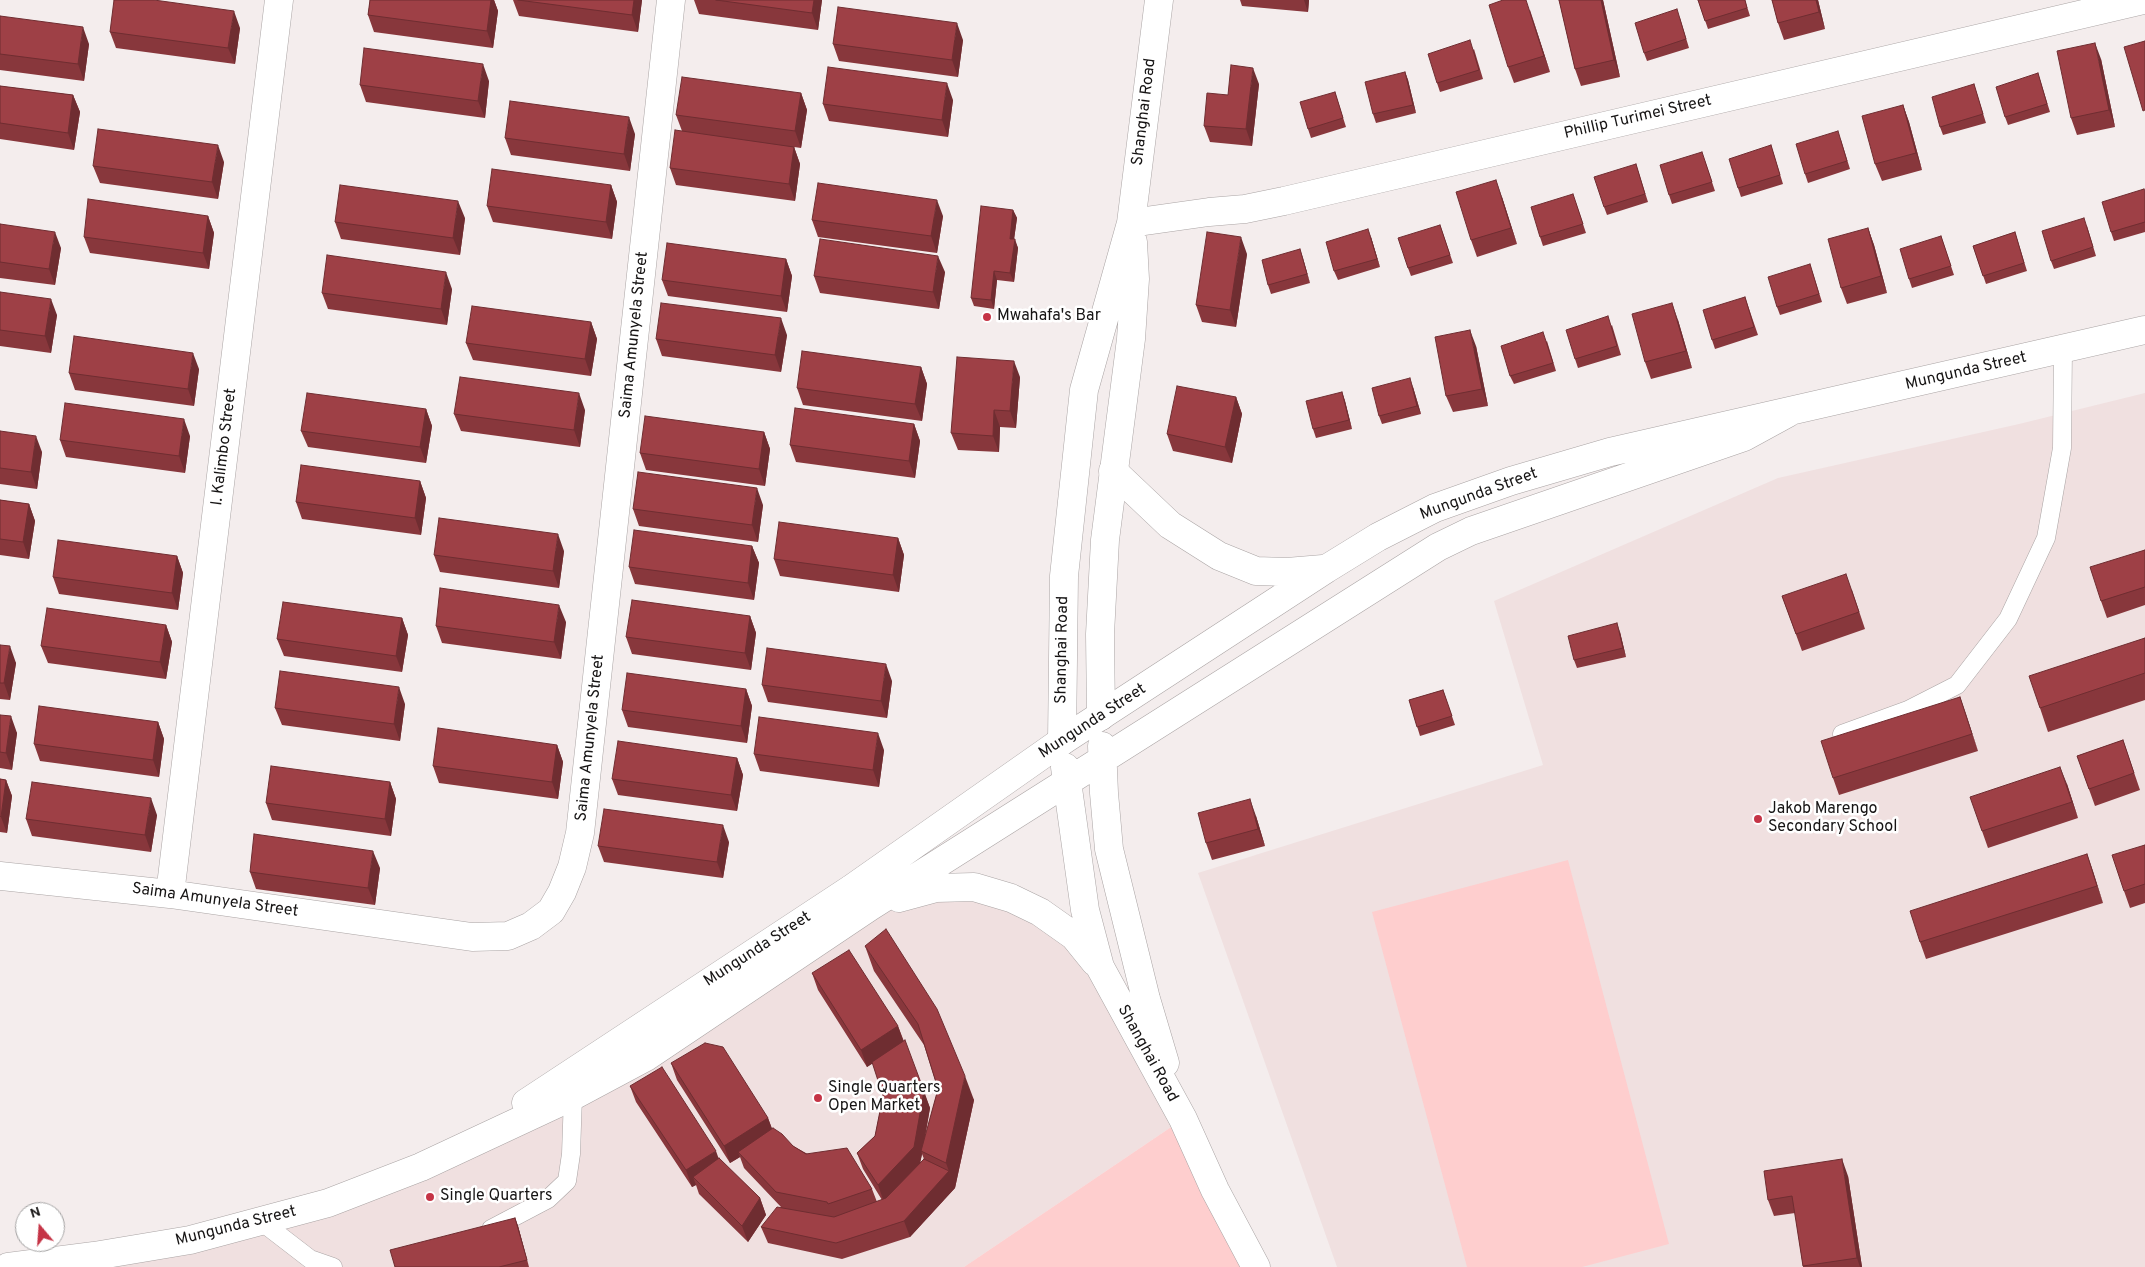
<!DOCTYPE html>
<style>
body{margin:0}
#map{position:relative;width:2145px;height:1267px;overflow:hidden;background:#f4eded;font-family:Overpass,sans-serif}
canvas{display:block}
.north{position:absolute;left:15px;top:1202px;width:50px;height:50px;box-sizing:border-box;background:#fff;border:1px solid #a2a1a1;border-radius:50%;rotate:342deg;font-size:14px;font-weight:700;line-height:20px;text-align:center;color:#161414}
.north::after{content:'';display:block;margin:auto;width:18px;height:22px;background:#c53446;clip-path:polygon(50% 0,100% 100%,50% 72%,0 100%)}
</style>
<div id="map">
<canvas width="2145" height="1267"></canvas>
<div class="north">N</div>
</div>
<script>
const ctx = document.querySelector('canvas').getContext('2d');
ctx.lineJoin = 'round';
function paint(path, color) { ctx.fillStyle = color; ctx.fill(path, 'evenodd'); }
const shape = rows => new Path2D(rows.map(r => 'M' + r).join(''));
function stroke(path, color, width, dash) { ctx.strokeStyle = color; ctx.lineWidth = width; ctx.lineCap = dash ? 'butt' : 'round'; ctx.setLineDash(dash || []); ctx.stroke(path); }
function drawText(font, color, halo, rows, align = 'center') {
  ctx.font = font + ' Overpass,sans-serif'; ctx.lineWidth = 5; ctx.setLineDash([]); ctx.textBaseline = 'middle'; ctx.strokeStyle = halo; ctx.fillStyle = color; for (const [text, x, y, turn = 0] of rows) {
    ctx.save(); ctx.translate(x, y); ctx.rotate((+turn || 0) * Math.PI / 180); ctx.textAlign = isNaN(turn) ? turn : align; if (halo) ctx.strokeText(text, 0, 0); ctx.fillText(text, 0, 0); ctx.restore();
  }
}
paint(shape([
 [2145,393,2145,1267,1337,1267,1198,873,1543,765,1494,601,1778,478,2019,424],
 [974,887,1040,912,1100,967,1183,1119,964,1267,0,1267,262,1222,638,1061,871,906]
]), '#f0e0e0');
paint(shape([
 [1568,860,1669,1244,1582,1267,1467,1267,1372,912],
 [1183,1119,1256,1267,964,1267]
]), '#fecece');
const service = shape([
 [1842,734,1908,710,1957,685,2008,619,2046,538,2062,448,2063,349],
 [262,1222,310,1259,333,1267],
 [491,1229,548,1199,567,1181,571,1154,573,1096]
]);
const minor = shape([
 [1131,223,1209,212,1245,209,1284,201,2143,0],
 [1101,716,1100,634,1105,540,1131,339,1135,279,1133,242],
 [1062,741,1064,576,1084,390,1131,223,1159,0],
 [0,876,170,894,472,937,508,936,531,926,551,911,562,892,572,867,580,833,671,0],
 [170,894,279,0]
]);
const tertiary = shape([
 [1113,471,1170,525,1219,556,1256,571,1287,572,1323,569],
 [1102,746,1104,793,1109,849,1146,999,1165,1063],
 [1065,767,1085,910,1100,967,1183,1119,1215,1190,1256,1267],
 [899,898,936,888,974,887,1011,898,1040,912,1074,936,1095,962],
 [526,1103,851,889,1062,741,1326,569,1378,537,1435,508,1511,481,1610,452,2145,330],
 [8,1267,94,1256,190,1240,328,1203,421,1167,573,1096,646,1057,871,906,1438,547,1471,531,1744,437,1788,413]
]);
stroke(service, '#aaa4a4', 19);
stroke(minor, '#aaa4a4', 29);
stroke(tertiary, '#aaa4a4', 29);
stroke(service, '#fff', 18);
stroke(minor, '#fff', 28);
stroke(tertiary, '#fff', 28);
paint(shape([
 [370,0,494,0,498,11,493,48,374,32,368,15],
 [513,0,642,0,638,32,519,16],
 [694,0,822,0,818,30,699,14],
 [1240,0,1309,0,1308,12,1242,6],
 [1559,0,1603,0,1620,77,1581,86,1575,69],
 [1698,0,1745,0,1750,16,1708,29],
 [1772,0,1818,0,1825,29,1784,40,1778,23],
 [1530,10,1550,72,1514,83,1508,67],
 [0,16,89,44,84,81,0,70],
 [1680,18,1689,48,1647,61,1644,53],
 [240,28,235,64,116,48,110,32],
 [963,40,958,77,839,61,833,44],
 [1474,49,1483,79,1440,92,1437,83],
 [2101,59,2115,127,2077,135,2071,118],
 [1405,72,1408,80,1416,113,1376,123,1373,114],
 [2038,73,2050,112,2008,125,2005,117],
 [489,81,485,118,366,102,360,85],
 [1259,84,1252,146,1210,142,1204,126,1228,95],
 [1974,84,1986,123,1943,135,1940,127],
 [0,86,73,95,80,112,74,150,0,139],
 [1335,92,1346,127,1311,138,1308,129],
 [801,93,807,110,801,148,733,138,794,147,800,164,795,201,676,185,670,168,682,131,676,115],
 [953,100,948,137,829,121,823,104],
 [1903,105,1909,122,1922,170,1882,181,1875,164],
 [635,134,630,171,511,155,505,138],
 [1841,140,1850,169,1808,183,1805,174],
 [1771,145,1783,184,1741,197,1738,188],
 [1705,161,1715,191,1672,204,1669,195],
 [224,162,218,199,100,183,93,166],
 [1636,164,1648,202,1607,215,1604,207],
 [611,185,617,202,612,239,493,222,487,206],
 [2145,191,2145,232,2114,241,2111,232],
 [1502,197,1517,244,1477,257,1471,240],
 [1576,203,1586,233,1543,246,1540,237],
 [1013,210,1017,218,1014,239,1018,248,1014,282,997,280,994,309,974,306,971,298],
 [208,216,214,233,209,269,90,253,84,237],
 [943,216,937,253,818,237,812,220],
 [465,218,460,255,341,239,335,222],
 [0,224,61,248,55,285,0,278],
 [1440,225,1453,263,1411,276,1408,268],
 [2087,226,2096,256,2054,269,2051,261],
 [1868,228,1874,245,1887,293,1847,304,1841,288],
 [2015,232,2027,271,1986,284,1973,246],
 [1941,236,1954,275,1912,288,1909,279],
 [1371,237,1380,267,1338,280,1334,271],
 [1300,249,1310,283,1271,294,1268,285],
 [1247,254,1236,327,1202,322,1196,305],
 [786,259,792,276,787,312,668,296,662,280],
 [1810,264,1822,302,1780,315,1777,307],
 [945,272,939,309,820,293,814,276],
 [452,289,447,325,328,309,322,293],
 [0,292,57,315,51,353,0,346],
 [1745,297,1758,335,1715,349,1712,340],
 [1678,320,1692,368,1651,379,1645,362],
 [591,322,597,339,591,376,473,360,466,343],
 [1612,325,1621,355,1578,368,1575,359],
 [787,335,781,372,662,356,656,339],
 [1547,341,1556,371,1514,384,1510,376],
 [1476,346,1488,406,1453,412,1446,396],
 [921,367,927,384,922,421,803,405,797,388],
 [199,369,194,406,75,390,69,373],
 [1020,377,1016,428,1000,427,999,452,958,450,951,433],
 [1413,387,1421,414,1382,424,1379,416],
 [1342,392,1345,401,1352,429,1316,438,1313,429],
 [1236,397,1242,414,1232,463,1173,451,1167,434],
 [426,409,432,426,426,463,308,447,301,431],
 [585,410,580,447,461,431,454,414],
 [914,424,920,441,915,478,796,462,790,445],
 [0,431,42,452,37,489,0,484],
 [764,432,770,449,765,486,646,470,640,453],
 [190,436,185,473,66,457,60,440],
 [420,481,426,498,421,535,302,519,296,502],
 [0,500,29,504,35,521,29,559,0,555],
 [763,505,758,542,639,526,633,509],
 [898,538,904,555,899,592,780,576,774,559],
 [752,546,759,563,754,600,635,584,629,567],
 [2145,550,2145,605,2107,618,2101,601],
 [564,551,559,588,440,572,434,555],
 [177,556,183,573,178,610,59,594,53,577],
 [1852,590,1865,629,1802,651,1782,596],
 [750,616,756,633,751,670,632,654,626,637],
 [402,618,408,635,402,672,284,656,277,639],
 [566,622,561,659,442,643,436,626],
 [166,625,172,642,166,679,48,663,41,646],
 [1620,632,1626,657,1577,668,1574,660],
 [2145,638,2145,700,2048,732,2040,708],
 [0,645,16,663,10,700,0,699],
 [892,681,887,718,768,702,762,685],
 [746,689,752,706,747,743,628,727,622,710],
 [1443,690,1455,725,1420,736,1409,700],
 [1960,697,1978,751,1839,795,1833,778],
 [405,704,400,741,282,725,275,708],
 [0,715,17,733,12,770,0,768],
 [158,722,164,739,159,777,40,761,34,744],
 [2123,740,2140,790,2095,806,2077,756],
 [557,745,563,762,558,799,439,783,433,766],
 [884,750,879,787,760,771,754,754],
 [737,758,743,775,737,811,618,795,612,779],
 [0,779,6,780,12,796,7,833,0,832],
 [390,782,396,799,391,836,272,820,266,803],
 [2067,784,2078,818,1988,848,1982,831],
 [157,815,151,852,32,836,26,819],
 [1256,816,1265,846,1212,860,1206,843],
 [729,842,723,878,604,862,598,846],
 [2145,845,2145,903,2130,908,2124,891],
 [2087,854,2103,903,1926,959,1920,942],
 [380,868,375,905,256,889,250,872],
 [865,946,974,1100,955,1188,910,1237,842,1259,768,1243,761,1227,781,1207,744,1168,740,1157,730,1163,677,1080,671,1063,768,1118,772,1129,793,1146,872,1189,877,1202,882,1200,863,1169,857,1153,875,1136,883,1096,873,1063,867,1067,818,990,812,973,898,1026,930,1108,925,1138,938,1089,924,1045,874,971],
 [922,1154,924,1159,920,1163],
 [630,1086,719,1159,760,1198,766,1215,748,1242,699,1194,696,1185,692,1187,636,1102],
 [1848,1176,1862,1267,1803,1267,1795,1213,1774,1216,1768,1200],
 [515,1218,518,1226,529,1267,395,1267]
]), '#88373c');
paint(shape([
 [491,0,494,0,498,11,493,48,487,31],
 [634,0,642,0,638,32,632,15],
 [814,0,822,0,818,30,812,13],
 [1304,0,1309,0,1308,12],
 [1527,0,1530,10,1550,72,1544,56],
 [1601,0,1603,0,1620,77,1614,60],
 [1816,0,1818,0,1825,29,1819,12],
 [234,11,240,28,235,64,228,48],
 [957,23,963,40,958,77,952,60],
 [83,27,89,44,84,81,78,64],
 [2095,43,2101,59,2115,127,2109,110],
 [483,64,489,81,485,118,478,101],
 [1253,68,1259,84,1252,146,1246,129],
 [1405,72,1408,80,1416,113,1413,105],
 [947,83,953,100,948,137,942,120],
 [801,93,807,110,801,148,795,131],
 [73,95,80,112,74,150,68,133],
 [1903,105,1909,122,1922,170,1916,153],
 [629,117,635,134,630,171,624,154],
 [218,145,224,162,218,199,212,182],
 [794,147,800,164,795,201,789,184],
 [1496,180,1502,197,1517,244,1511,228],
 [611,185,617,202,612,239,606,222],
 [937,200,943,216,937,253,931,236],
 [458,201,465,218,460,255,453,238],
 [1013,210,1017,218,1013,247,1010,239],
 [208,216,214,233,209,269,203,253],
 [1868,228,1874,245,1887,293,1881,276],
 [1368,229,1371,237,1380,267,1377,259],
 [55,232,61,248,55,285,49,269],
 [1241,237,1247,254,1236,327,1230,310],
 [1015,239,1018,248,1014,282,1010,273],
 [1300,249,1303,258,1310,283,1307,274],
 [938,256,945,272,939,309,933,292],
 [786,259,792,276,787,312,781,296],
 [994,271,997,280,994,309,991,300],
 [446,272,452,289,447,325,441,309],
 [51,299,57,315,51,353,45,336],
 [1672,303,1678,320,1692,368,1686,351],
 [781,318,787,335,781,372,775,355],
 [591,322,597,339,591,376,585,359],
 [1470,330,1476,346,1488,406,1482,389],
 [193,353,199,369,194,406,188,389],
 [1014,361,1020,377,1016,428,1010,411],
 [921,367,927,384,922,421,915,404],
 [1410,378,1413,387,1421,414,1417,406],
 [1342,392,1345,401,1352,429,1349,420],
 [579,393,585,410,580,447,574,430],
 [1236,397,1242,414,1232,463,1225,447],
 [426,409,432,426,426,463,420,447],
 [994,410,1000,427,999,452,993,436],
 [184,419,190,436,185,473,179,456],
 [914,424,920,441,915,478,909,461],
 [764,432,770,449,765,486,759,469],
 [36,436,42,452,37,489,31,472],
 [420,481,426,498,421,535,415,518],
 [757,488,763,505,758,542,752,525],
 [29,504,35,521,29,559,23,542],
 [558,534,564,551,559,588,553,571],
 [898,538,904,555,899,592,893,575],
 [752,546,759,563,754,600,748,583],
 [177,556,183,573,178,610,172,593],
 [559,605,566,622,561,659,554,642],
 [750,616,756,633,751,670,745,653],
 [402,618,408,635,402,672,396,656],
 [1617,623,1620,632,1626,657,1623,648],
 [166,625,172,642,166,679,160,662],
 [10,646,16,663,10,700,4,683],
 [886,664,892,681,887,718,881,701],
 [399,687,405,704,400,741,394,724],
 [746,689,752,706,747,743,741,726],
 [1960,697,1966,714,1978,751,1972,734],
 [11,716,17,733,12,770,6,753],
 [158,722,164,739,159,777,153,760],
 [878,733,884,750,879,787,873,770],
 [557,745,563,762,558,799,552,782],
 [737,758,743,775,737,811,731,795],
 [2060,767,2067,784,2078,818,2072,802],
 [6,780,12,796,7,833,1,817],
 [390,782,396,799,391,836,385,819],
 [151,798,157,815,151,852,145,835],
 [1250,799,1256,816,1265,846,1258,829],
 [723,825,729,842,723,878,717,862],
 [373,851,380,868,375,905,368,888],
 [2087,854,2093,871,2103,903,2097,886],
 [898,1026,904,1043,867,1067,861,1050],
 [965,1076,974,1100,955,1188,946,1163],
 [924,1091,930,1108,922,1152,921,1151,922,1154,920,1164,884,1202,878,1185],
 [768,1118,774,1134,738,1152,740,1157,730,1163,724,1146],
 [716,1151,722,1168,693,1177,696,1185,692,1187,686,1170],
 [1842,1159,1848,1176,1862,1267,1860,1267,1857,1258],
 [949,1171,955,1188,910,1237,904,1221],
 [760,1198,766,1215,748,1242,742,1226],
 [515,1218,518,1226,529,1267]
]), '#6f2d31');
const building = shape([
 [114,0,154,0,234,11,228,48,110,32,114,0],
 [370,0,491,0,487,31,368,15,370,0],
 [518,0,634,0,632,15,518,0],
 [716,0,814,0,812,13,716,0],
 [1503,0,1526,0,1544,56,1508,67,1489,5,1503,0],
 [1559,0,1601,0,1614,60,1575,69,1559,0],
 [1698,0,1745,0,1747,8,1705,21,1698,0],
 [1772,0,1816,0,1819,12,1778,23,1772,0],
 [838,7,957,23,952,60,833,44,838,7],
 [1677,9,1686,39,1644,53,1635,23,1677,9],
 [0,16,83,27,78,64,0,54,0,16],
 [1470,40,1479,70,1437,83,1428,54,1470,40],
 [2145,41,2145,110,2143,111,2124,47,2145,41],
 [2095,43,2109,110,2071,118,2057,51,2095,43],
 [364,48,483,64,478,101,360,85,364,48],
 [1231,65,1253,68,1246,129,1204,126,1207,93,1228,95,1231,65],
 [828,67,947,83,942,120,823,104,828,67],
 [1405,72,1413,105,1373,114,1365,82,1405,72],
 [2038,73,2047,104,2005,117,1996,87,2038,73],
 [682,77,801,93,795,131,676,115,682,77],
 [1974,84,1983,114,1940,127,1932,97,1974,84],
 [0,86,73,95,68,133,0,123,0,86],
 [1335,92,1343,118,1308,129,1300,102,1335,92],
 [510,101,629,117,624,154,505,138,510,101],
 [1903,105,1916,153,1875,164,1862,116,1903,105],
 [98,129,218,145,212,182,93,166,98,129],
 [675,130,794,147,789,184,670,168,675,130],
 [1838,131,1847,161,1805,174,1796,144,1838,131],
 [1771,145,1780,175,1738,188,1729,159,1771,145],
 [1702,152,1712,182,1669,195,1660,165,1702,152],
 [1636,164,1645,194,1604,207,1594,177,1636,164],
 [492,169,611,185,606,222,487,206,492,169],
 [1496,180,1511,228,1471,240,1456,192,1496,180],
 [818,183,937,200,931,236,812,220,818,183],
 [340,185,458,201,453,238,335,222,340,185],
 [2144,189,2145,191,2145,222,2111,232,2102,202,2144,189],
 [1573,194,1583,224,1540,237,1531,207,1573,194],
 [88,199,208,216,203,253,84,237,88,199],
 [981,206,1013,210,1010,239,1015,239,1010,273,994,271,991,300,971,298,981,206],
 [2084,218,2093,247,2051,261,2042,231,2084,218],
 [0,224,55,232,49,269,0,262,0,224],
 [1440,225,1450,255,1408,268,1398,238,1440,225],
 [1868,228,1881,276,1841,288,1828,239,1868,228],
 [1368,229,1377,259,1334,271,1326,242,1368,229],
 [1207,232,1241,237,1230,310,1196,305,1207,232],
 [2015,232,2024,263,1983,276,1973,246,2015,232],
 [1941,236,1951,266,1909,279,1900,249,1941,236],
 [820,239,938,256,933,292,814,276,820,239],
 [667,243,786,259,781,296,662,280,667,243],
 [1300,249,1307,274,1268,285,1262,260,1300,249],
 [327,255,446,272,441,309,322,293,327,255],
 [1810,264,1819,294,1777,307,1768,277,1810,264],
 [0,292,51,299,45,336,0,330,0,292],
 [1745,297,1754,327,1712,340,1703,310,1745,297],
 [661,303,781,318,775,355,656,339,661,303],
 [1672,303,1686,351,1645,362,1632,314,1672,303],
 [472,306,591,322,585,359,466,343,472,306],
 [1608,316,1617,346,1575,359,1566,330,1608,316],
 [1470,330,1482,389,1446,396,1435,337,1470,330],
 [1543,332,1553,363,1510,376,1501,346,1543,332],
 [74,336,193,353,188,389,69,373,74,336],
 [802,351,921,367,915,404,797,388,802,351],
 [957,357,1014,361,1010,411,994,410,993,436,951,433,957,357],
 [460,377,579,393,574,430,454,414,460,377],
 [1410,378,1417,406,1379,416,1372,388,1410,378],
 [1177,386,1236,397,1225,447,1167,434,1177,386],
 [1342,392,1349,420,1313,429,1306,401,1342,392],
 [307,393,426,409,420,447,301,431,307,393],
 [65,403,184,419,179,456,60,440,65,403],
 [795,408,914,424,909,461,790,445,795,408],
 [645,416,764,432,759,469,640,453,645,416],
 [0,431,36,436,31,472,0,468,0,431],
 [301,465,420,481,415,518,296,502,301,465],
 [638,472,757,488,752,525,633,509,638,472],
 [0,500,29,504,23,542,0,539,0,500],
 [439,518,558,534,553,571,434,555,439,518],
 [779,522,898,538,893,575,774,559,779,522],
 [634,530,752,546,748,583,629,567,634,530],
 [58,540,177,556,172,593,53,577,58,540],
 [2145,550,2145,587,2101,601,2090,567,2145,550],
 [1846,574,1859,612,1796,634,1782,596,1846,574],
 [440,588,559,605,554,642,436,626,440,588],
 [632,600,750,616,745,653,626,637,632,600],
 [283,602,402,618,396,656,277,639,283,602],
 [47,608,166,625,160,662,41,646,47,608],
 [1617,623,1623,648,1574,660,1568,636,1617,623],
 [2145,638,2145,673,2040,708,2029,676,2145,638],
 [0,645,10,646,4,683,0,683,0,645],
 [767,648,886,664,881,701,762,685,767,648],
 [280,671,399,687,394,724,275,708,280,671],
 [627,673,746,689,741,726,622,710,627,673],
 [1443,690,1452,716,1417,727,1409,700,1443,690],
 [1960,697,1972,734,1833,778,1821,741,1960,697],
 [39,706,158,722,153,760,34,744,39,706],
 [0,715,11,716,6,753,0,752,0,715],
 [759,717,878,733,873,770,754,754,759,717],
 [438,728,557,745,552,782,433,766,438,728],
 [2123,740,2134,773,2089,789,2077,756,2123,740],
 [618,741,737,758,731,795,612,779,618,741],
 [271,766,390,782,385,819,266,803,271,766],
 [2060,767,2072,802,1982,831,1970,797,2060,767],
 [0,779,6,780,1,817,0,816,0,779],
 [32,782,151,798,145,835,26,819,32,782],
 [1250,799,1258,829,1206,843,1198,813,1250,799],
 [604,809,723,825,717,862,598,846,604,809],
 [254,834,373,851,368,888,250,872,254,834],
 [2145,845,2145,884,2124,891,2112,855,2145,845],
 [2087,854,2097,886,1920,942,1910,911,2087,854],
 [886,929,937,1009,965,1076,946,1163,921,1151,938,1089,918,1024,865,946,886,929],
 [849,950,898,1026,861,1050,812,973,849,950],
 [905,1040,924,1091,914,1147,878,1185,857,1153,875,1136,883,1096,872,1062,905,1040],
 [705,1043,723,1047,768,1118,724,1146,671,1063,705,1043],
 [662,1067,716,1151,686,1170,630,1086,662,1067],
 [773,1128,782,1134,793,1146,806,1154,847,1148,872,1189,828,1204,827,1202,776,1192,738,1152,773,1128],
 [719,1158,760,1198,742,1226,693,1177,719,1158],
 [924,1159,949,1171,904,1221,836,1243,761,1227,777,1207,834,1217,886,1198,924,1159],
 [1842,1159,1857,1258,1803,1266,1792,1196,1768,1200,1764,1171,1842,1159],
 [515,1218,527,1260,499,1267,395,1267,390,1250,515,1218]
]);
paint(building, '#9e4046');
stroke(building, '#6f2d31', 1);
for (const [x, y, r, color] of [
 [987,317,5,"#c53446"],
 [1758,819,5,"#c53446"],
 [818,1098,5,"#c53446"],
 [430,1197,5,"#c53446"]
]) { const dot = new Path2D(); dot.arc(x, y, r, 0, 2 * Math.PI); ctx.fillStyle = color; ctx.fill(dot); stroke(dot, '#fff', 2); }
drawText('16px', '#161414', '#fff', [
 ["Shanghai Road",1145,112,-83],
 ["Phillip Turimei Street",1638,118,-13],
 ["Saima Amunyela Street",635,335,-84],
 ["Mungunda Street",1966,372,-13],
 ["I. Kalimbo Street",225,447,-83],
 ["Mungunda Street",1479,495,-20],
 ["Shanghai Road",1063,650,-89],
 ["Mungunda Street",1093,722,-33],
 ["Saima Amunyela Street",591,738,-84],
 ["Saima Amunyela Street",215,901,8],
 ["Mungunda Street",758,950,-33],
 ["Shanghai Road",1147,1054,61],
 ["Mungunda Street",236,1227,-14]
]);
drawText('16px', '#161414', '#fff', [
 ["Mwahafa's Bar",997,317],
 ["Jakob Marengo",1768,810],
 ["Secondary School",1768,828],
 ["Single Quarters",828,1089],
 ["Open Market",828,1107],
 ["Single Quarters",440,1197]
], 'left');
</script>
